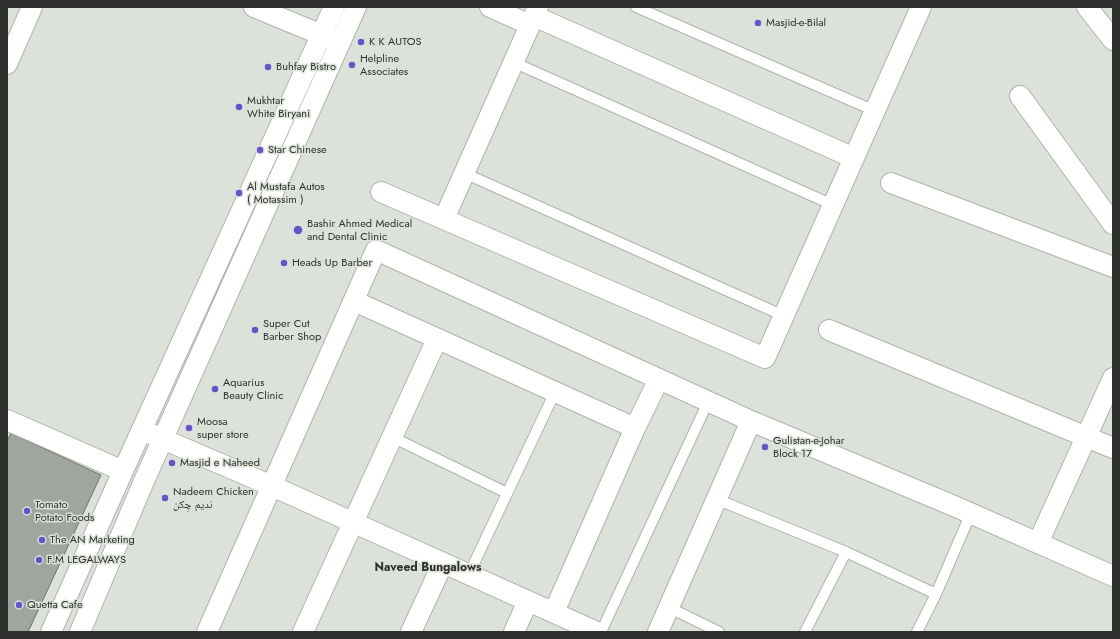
<!DOCTYPE html>
<meta charset="utf-8">
<style>
body{margin:0}
#map{position:relative;width:1120px;height:639px;overflow:hidden;background:#dce2d9;font-family:Jost,sans-serif}
canvas{display:block}
.frame{position:absolute;inset:0;border:8px solid #2e312d;pointer-events:none}
</style>
<div id="map">
<canvas width="1120" height="639"></canvas>
<div class="frame"></div>
</div>
<script>
const ctx = document.querySelector('canvas').getContext('2d');
ctx.lineJoin = 'round';
function paint(path, color) { ctx.fillStyle = color; ctx.fill(path, 'evenodd'); }
const shape = rows => new Path2D(rows.map(r => 'M' + r).join(''));
function stroke(path, color, width, dash) { ctx.strokeStyle = color; ctx.lineWidth = width; ctx.lineCap = dash ? 'butt' : 'round'; ctx.setLineDash(dash || []); ctx.stroke(path); }
function drawText(font, color, halo, rows, align = 'center') {
  ctx.font = font + ' Jost,"Noto Naskh Arabic",sans-serif'; ctx.lineWidth = 3; ctx.setLineDash([]); ctx.textBaseline = 'middle'; ctx.strokeStyle = halo; ctx.fillStyle = color; for (const [text, x, y, turn = 0] of rows) {
    ctx.save(); ctx.translate(x, y); ctx.rotate((+turn || 0) * Math.PI / 180); ctx.textAlign = isNaN(turn) ? turn : align; if (halo) ctx.strokeText(text, 0, 0); ctx.fillText(text, 0, 0); ctx.restore();
  }
}
const building = shape([
 [11,433,101,475,28,632,7,632,7,441,11,433]
]);
paint(building, '#a0a59d');
stroke(building, '#6d726a', 1);
const service = shape([
 [636,7,875,111],
 [513,62,833,205],
 [464,173,784,316],
 [392,437,507,493],
 [716,499,846,552,936,594],
 [469,574,555,392],
 [668,607,719,632],
 [601,632,708,402],
 [805,632,846,552],
 [917,632,936,594,971,513]
]);
const minor = shape([
 [254,7,334,40],
 [490,7,530,25],
 [1087,7,1113,40],
 [534,16,854,158],
 [7,64,32,7],
 [1020,96,1113,224],
 [891,183,1113,267],
 [381,192,765,358,921,7],
 [444,219,538,7],
 [354,301,635,428],
 [829,330,1113,448],
 [7,420,123,471],
 [151,434,272,486,597,632],
 [1038,543,1113,378],
 [554,612,635,428,659,379],
 [51,632,123,471,334,7],
 [80,632,144,481,356,7],
 [207,632,376,250,751,421,954,506,1113,576],
 [303,632,437,339],
 [411,632,443,563],
 [514,632,528,601],
 [658,632,751,421]
]);
stroke(service, '#aeb3ab', 12);
stroke(minor, '#aeb3ab', 22);
stroke(service, '#fff', 10);
stroke(minor, '#fff', 20);
for (const [x, y, r, color] of [
 [758,23,4,"#6754cd"],
 [361,42,4,"#6754cd"],
 [352,65,4,"#6754cd"],
 [268,67,4,"#6754cd"],
 [239,107,4,"#6754cd"],
 [260,150,4,"#6754cd"],
 [239,193,4,"#6754cd"],
 [298,230,5,"#6754cd"],
 [284,263,4,"#6754cd"],
 [255,330,4,"#6754cd"],
 [215,389,4,"#6754cd"],
 [189,428,4,"#6754cd"],
 [765,447,4,"#6754cd"],
 [172,463,4,"#6754cd"],
 [165,498,4,"#6754cd"],
 [27,511,4,"#6754cd"],
 [42,540,4,"#6754cd"],
 [39,560,4,"#6754cd"],
 [19,605,4,"#6754cd"]
]) { const dot = new Path2D(); dot.arc(x, y, r, 0, 2 * Math.PI); ctx.fillStyle = color; ctx.fill(dot); stroke(dot, '#dce2d9', 1.5); }
drawText('11px', '#2e312d', '#dce2d9', [
 ["Masjid-e-Bilal",766,23],
 ["K K AUTOS",369,42],
 ["Helpline",360,59],
 ["Associates",360,72],
 ["Buhfay Bistro",276,67],
 ["Mukhtar",247,101],
 ["White Biryani",247,114],
 ["Star Chinese",268,150],
 ["Al Mustafa Autos",247,187],
 ["( Motassim )",247,200],
 ["Bashir Ahmed Medical",307,224],
 ["and Dental Clinic",307,237],
 ["Heads Up Barber",292,263],
 ["Super Cut",263,324],
 ["Barber Shop",263,337],
 ["Aquarius",223,383],
 ["Beauty Clinic",223,396],
 ["Moosa",197,422],
 ["super store",197,435],
 ["Gulistan-e-Johar",773,441],
 ["Block 17",773,454],
 ["Masjid e Naheed",180,463],
 ["Nadeem Chicken",173,492],
 ["ندیم چِکن",173,505],
 ["Tomato",35,505],
 ["Potato Foods",35,518],
 ["The AN Marketing",50,540],
 ["F.M LEGALWAYS",47,560],
 ["Quetta Cafe",27,605]
], 'left');
drawText('bold 12px', '#2d312b', '#dce2d9', [
 ["Naveed Bungalows",428,568]
]);
</script>
